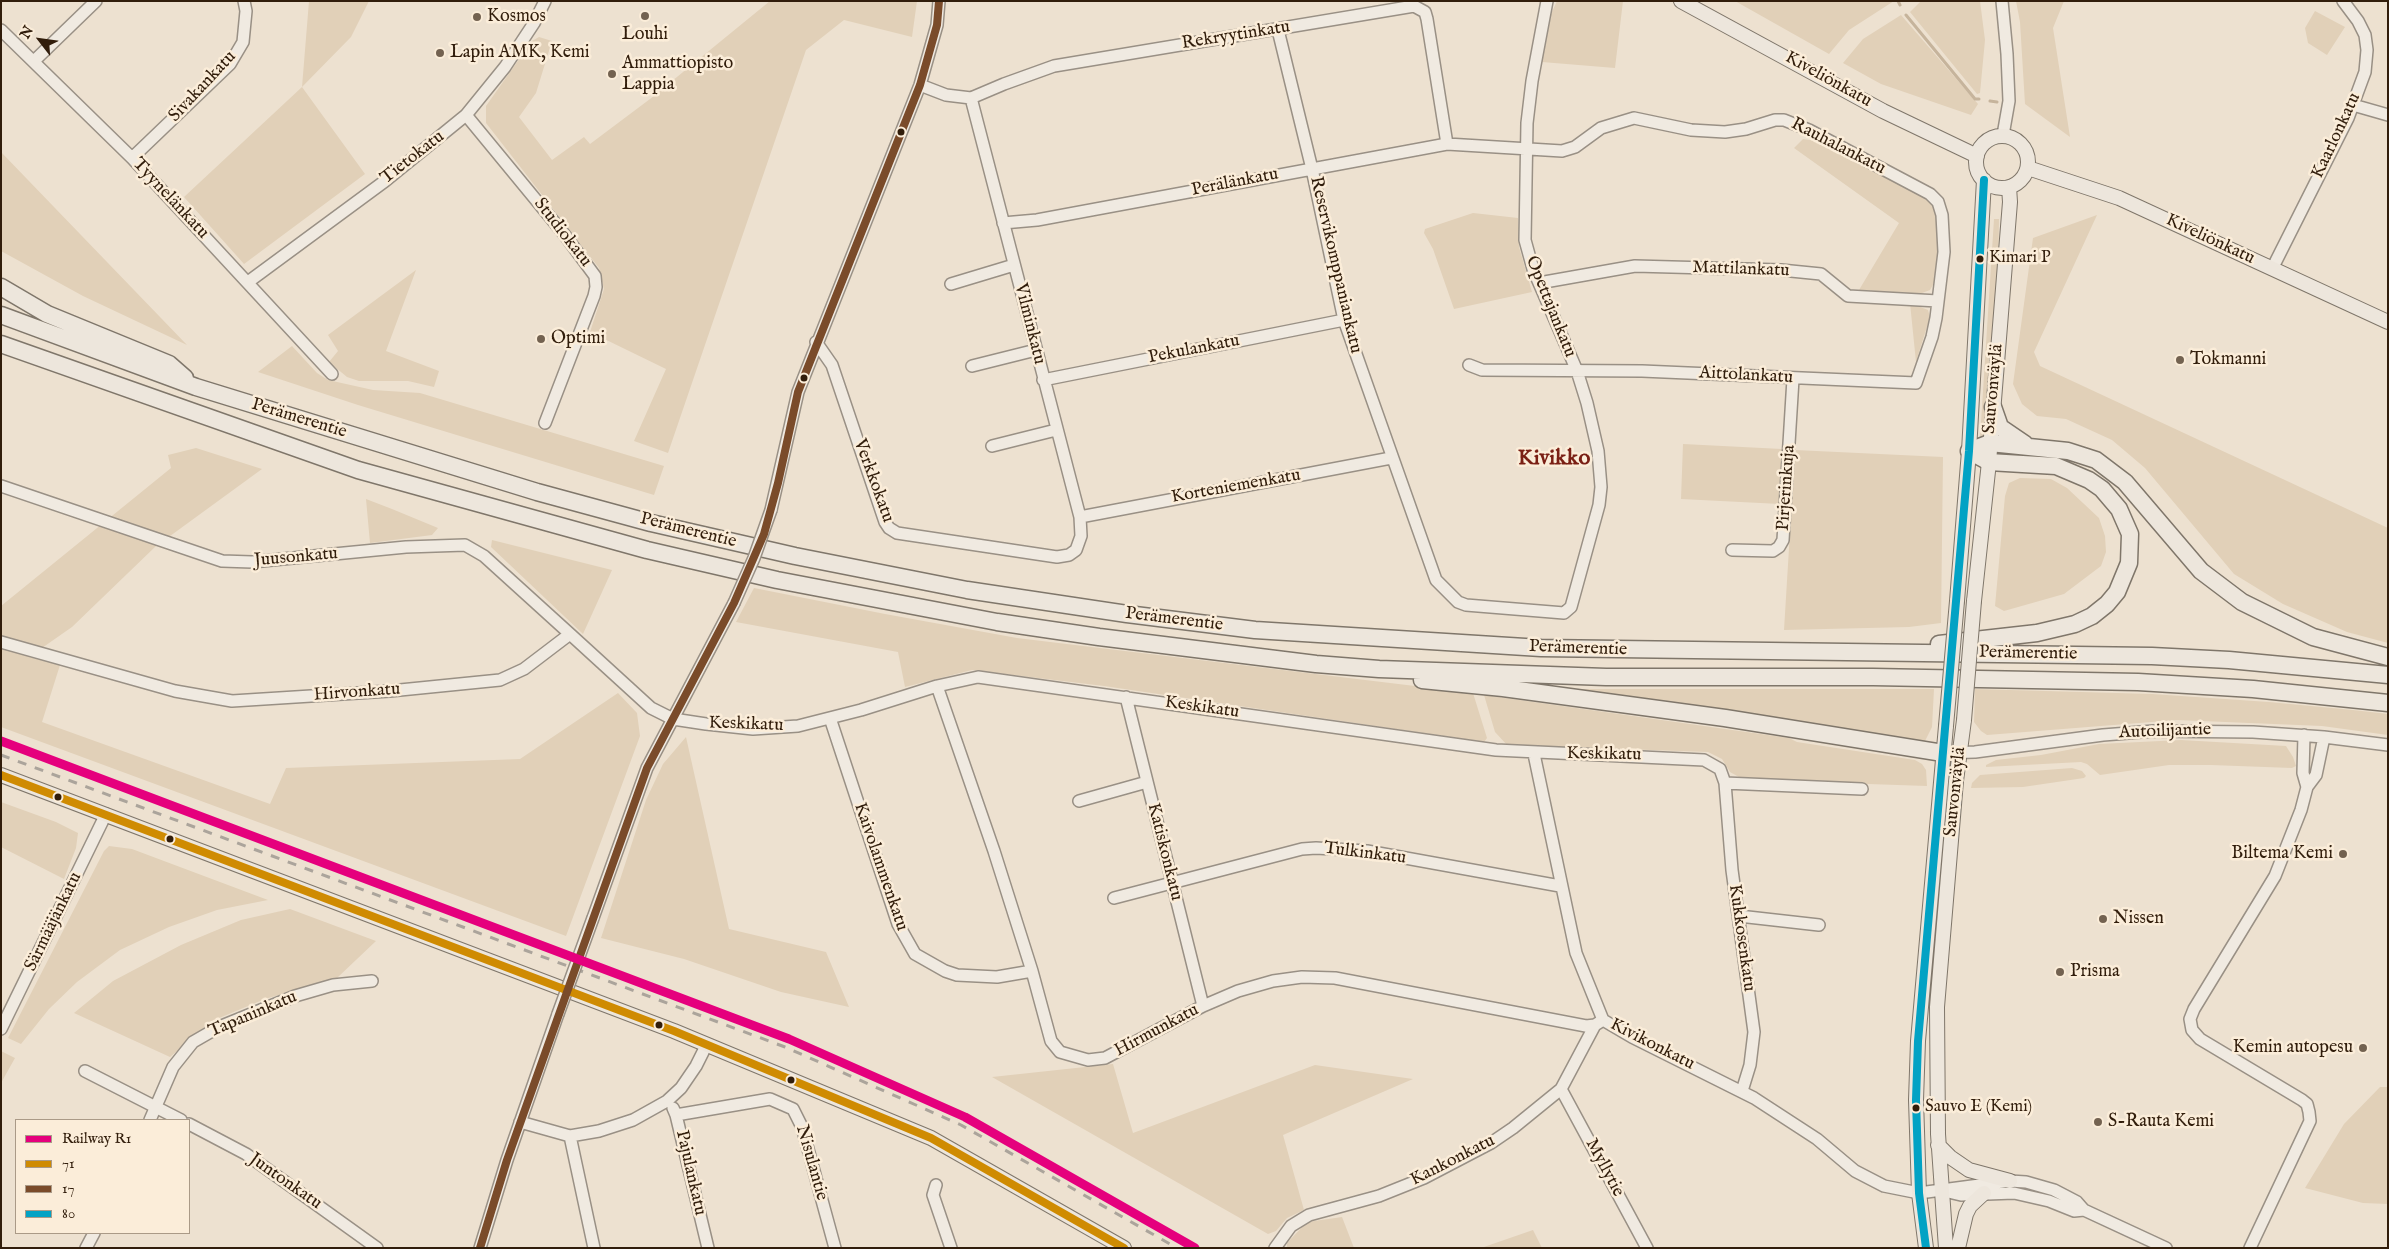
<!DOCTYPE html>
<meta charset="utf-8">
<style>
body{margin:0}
#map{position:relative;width:2389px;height:1249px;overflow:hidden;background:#ede1d0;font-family:"IM FELL English",serif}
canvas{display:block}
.frame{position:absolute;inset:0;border:2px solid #311d0b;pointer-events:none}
.legend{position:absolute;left:15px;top:1119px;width:175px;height:115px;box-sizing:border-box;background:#fbedd9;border:1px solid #aa9a87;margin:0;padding:6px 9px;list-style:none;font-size:15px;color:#311d0b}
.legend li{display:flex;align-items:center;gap:10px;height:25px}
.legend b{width:25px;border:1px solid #aa9a87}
.north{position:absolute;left:15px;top:15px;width:50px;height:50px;-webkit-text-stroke:4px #fbedd9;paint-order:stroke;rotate:300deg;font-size:14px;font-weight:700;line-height:20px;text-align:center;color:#311d0b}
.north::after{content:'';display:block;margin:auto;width:18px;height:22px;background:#311d0b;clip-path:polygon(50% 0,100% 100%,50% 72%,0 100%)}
</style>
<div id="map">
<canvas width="2389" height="1249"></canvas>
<div class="frame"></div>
<ul class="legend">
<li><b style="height:6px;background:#e5007d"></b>Railway R1</li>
<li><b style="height:6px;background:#cf8b02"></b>71</li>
<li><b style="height:6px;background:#7a4b2a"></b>17</li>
<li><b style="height:6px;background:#02a2c4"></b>80</li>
</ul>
<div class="north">N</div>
</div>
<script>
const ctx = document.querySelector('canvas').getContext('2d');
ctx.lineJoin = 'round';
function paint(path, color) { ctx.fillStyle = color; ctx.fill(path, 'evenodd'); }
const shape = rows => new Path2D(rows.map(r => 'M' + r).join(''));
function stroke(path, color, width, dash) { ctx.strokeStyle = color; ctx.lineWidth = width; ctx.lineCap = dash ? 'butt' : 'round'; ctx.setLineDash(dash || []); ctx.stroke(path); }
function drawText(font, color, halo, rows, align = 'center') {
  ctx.font = font + ' "IM FELL English",serif'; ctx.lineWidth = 5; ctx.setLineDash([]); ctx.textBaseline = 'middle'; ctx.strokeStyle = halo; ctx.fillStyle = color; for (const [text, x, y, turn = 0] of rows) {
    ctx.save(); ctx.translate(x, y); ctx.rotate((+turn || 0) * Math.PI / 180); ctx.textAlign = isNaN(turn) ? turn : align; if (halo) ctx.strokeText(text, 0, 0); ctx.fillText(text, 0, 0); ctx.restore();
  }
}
paint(shape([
 [309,1,369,1,351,37,302,87,365,174,244,264,184,197,302,87],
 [770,1,917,1,912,37,844,20,806,50,668,453,634,441,666,369,590,332,604,289,599,268,486,123,486,106,532,41,539,37,552,41,536,93,519,117,552,160,584,137,590,144,650,99],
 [1557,1,1623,1,1615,68,1542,62,1551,14],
 [1735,1,1894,1,1849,30,1829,54],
 [1921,1,1980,1,1985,40,1980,93,1977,94,1910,12],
 [2016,1,2064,1,2053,28,2070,137,2025,104,2020,22],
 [2315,11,2345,27,2327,55,2308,43,2305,28],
 [1901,15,1978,104,1971,115,1881,84,1843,63,1863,39],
 [1803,139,1816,141,1926,198,1933,206,1938,220,1937,270,1934,283,1930,290,1922,293,1909,293,1859,290,1899,223,1794,148],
 [1,152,187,345,83,296,1,251],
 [1473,213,1518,218,1519,247,1532,292,1454,309,1433,249,1424,233,1425,229],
 [2097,215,2034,352,2040,366,2388,528,2388,643,2347,632,2283,604,2234,574,2145,468,2112,440,2066,419,2037,416,2022,404,2013,384,2033,238],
 [1994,219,1999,219,1998,277,1984,439,1980,438],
 [416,270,386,351,439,371,434,387,408,381,359,381,347,377,329,362,338,351,328,335],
 [1910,303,1928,310,1930,317,1916,362],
 [292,346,317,373,328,380,373,390,420,393,664,466,654,495,358,405,258,372],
 [1683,444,1782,449,1780,504,1681,499],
 [196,448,262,469,155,547,72,627,29,657,60,665,42,722,270,804,286,768,520,759,618,693,637,713,640,736,566,936,1,727,1,606,171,468,168,455],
 [1795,450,1943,457,1941,623,1909,627,1784,630],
 [2020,478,2051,479,2067,488,2099,518,2105,536,2106,552,2101,566,2064,594,2004,611,1995,606,2005,496,2009,483],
 [366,499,392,509,438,528,432,535,370,543],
 [492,540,612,570,583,634,491,547],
 [754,588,885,614,1017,638,1473,693,1487,738,1484,742,1104,686,972,670,905,687,898,652,736,622],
 [1576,689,1934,689,1932,727,1924,743,1576,692],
 [1975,689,2152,694,2269,702,2353,710,2388,714,2388,735,2322,726,2177,720,1987,735,1981,731,1974,722],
 [1484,695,1789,738,1797,742,1915,760,1922,764,1926,770,1927,786,1751,780,1739,777,1730,772,1722,759,1708,752,1507,745,1495,732],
 [686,737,729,929,826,952,849,1007,781,992,684,959,601,938,646,800,663,764],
 [2181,740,2286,746,2293,757,2296,766,2292,768,2211,765,2169,765,2100,775,2087,764,2081,762,1986,767,1986,765,1996,760,2041,755,2099,744],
 [2072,768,2082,771,2086,776,2084,778,2023,787,1971,788,1972,783,1980,775],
 [1,802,56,822,78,833,76,848,64,879,1,847],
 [109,846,132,849,268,900,217,910,169,927,120,950,77,982,49,1009,21,1044,8,1038,104,851],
 [290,909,376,941,337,978,265,999,212,1021,170,1057,74,1013,113,981,181,945,241,920],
 [1,1051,15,1058,1,1083],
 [1113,1064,1133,1133,1315,1065,1413,1079,1283,1135,1304,1210,1287,1218,1276,1231,1268,1234,992,1077],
 [2380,1087,2388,1087,2388,1204,2363,1203,2305,1188,2344,1124],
 [1342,1217,1354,1248,1287,1248,1287,1243,1307,1222],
 [1533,1230,1542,1248,1481,1248]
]), '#e1d0b8');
stroke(shape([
 [1898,1,1900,5],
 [1906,15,1975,99,1979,99],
 [1990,101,1997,102]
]), '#c6b49c', 3);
const minor = shape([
 [2002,1,2007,54,2009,101,2003,135],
 [1,30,132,158,332,374],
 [1278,30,1312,169,1344,320,1436,580,1458,602,1466,605,1564,613,1571,607,1599,505,1601,487,1598,451,1587,403,1577,371,1533,269,1525,240,1527,123,1532,81,1547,1],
 [34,61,96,1],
 [920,85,946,95,971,98,1004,84,1054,66,1414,6,1425,12,1427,19,1447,144],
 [2353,105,2388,115],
 [466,115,564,234,595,276,596,287,594,296,545,423],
 [132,158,230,64,243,42,246,11,244,1],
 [1003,223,1037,220,1447,144,1562,151,1575,147,1601,128,1634,118,1691,130,1725,132,1746,129,1775,120,1784,120,1809,130,1930,194,1938,202,1942,215,1944,252,1936,318,1932,337,1916,383,1642,371,1482,370,1469,365],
 [2272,269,2348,118,2365,72,2367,50,2365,35,2358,21,2343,1],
 [248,282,385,181,466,115,505,67,534,23,545,1],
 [1539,283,1635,266,1781,270,1821,274,1848,296,1938,301],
 [951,284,1014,265],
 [816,342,832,365,885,522,889,528,897,533,1057,557,1069,555,1076,550,1081,536,1080,517,971,98],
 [972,366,1036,350],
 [1043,380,1344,320],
 [992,446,1056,430],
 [1,486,222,561,252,562,406,547,465,545,484,556,570,634],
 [771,510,798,392,920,85,937,25,939,1],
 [1080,517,1391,458],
 [1732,550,1773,551,1779,547,1783,540,1793,379],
 [1,642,175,691,232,701,390,691,500,680,524,669,570,634,651,708,673,719,706,724,753,729,798,726,861,710,937,686,978,677,1496,750,1704,760,1720,769,1725,783,1732,870,1754,1032,1750,1065,1742,1091],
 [937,686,994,851,1032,971,1051,1041,1060,1052,1088,1060,1105,1058,1203,1006,1238,991,1273,981,1302,977,1335,978,1586,1026,1595,1025,1603,1020],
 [1126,697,1203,1006],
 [830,718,898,924,915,954,945,971,957,975,997,977,1032,971],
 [2304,735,2303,773,2307,787],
 [1943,753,1975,752,2103,735,2154,731,2253,732,2324,737,2388,745],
 [1534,754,1576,953,1603,1020,1632,1037,1754,1098,1817,1139,1855,1171,1884,1186,1919,1193,2010,1181,2026,1182,2054,1190,2077,1202,2084,1210,2166,1248],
 [1725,783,1862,789],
 [1079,801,1147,782],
 [1114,898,1302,849,1316,848,1367,851,1560,886],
 [1739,916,1819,925],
 [593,918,647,768,734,603],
 [1,1029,106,814],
 [85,1071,181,1120],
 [1561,1089,1647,1248],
 [673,1108,676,1115,708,1248],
 [676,1115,770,1099,793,1109,802,1127,835,1248],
 [150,1120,173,1067,193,1042,219,1027,295,996,333,985,372,981],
 [520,1122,570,1136,599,1131,633,1120,667,1101,681,1088,696,1066,707,1044],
 [189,1124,246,1154,377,1248],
 [570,1136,594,1248],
 [936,1185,933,1195,951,1248],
 [1944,1191,1961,1195,2014,1193,2049,1201,2074,1211,2084,1210],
 [86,1248,94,1233],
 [480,1248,507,1160,558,1014],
 [1275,1248,1291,1226,1309,1215,1379,1196,1424,1178,1491,1143,1513,1128,1561,1089,1595,1025],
 [2250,1248,2310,1121,2309,1112,2307,1104,2302,1100,2200,1039,2192,1030,2190,1019,2194,1009,2275,876,2301,810,2307,787,2316,775,2324,737]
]);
const major = shape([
 [1681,1,1883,111,1977,156],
 '1976 162a26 26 0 1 1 52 0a26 26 0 1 1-52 0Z',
 [2028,168,2119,198,2388,322],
 [1957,601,1969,451,1984,180],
 [1974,601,1989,462,2010,202,2009,187],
 [1,775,674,1031,931,1138,1124,1248],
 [1938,1145,1950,1157,1969,1170,2010,1181],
 [1926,1248,1919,1193,1916,1100,1918,1041,1946,726],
 [1946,1248,1938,1134,1937,1007,1956,781,1964,720],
 [1958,1248,1966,1214,1970,1206,1984,1193]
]);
const highway = shape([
 [1,287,47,314,169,364,185,378],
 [1,315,196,387,537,492,651,523,795,556,967,590,1127,614,1255,630,1541,648,2152,656,2229,660,2388,675],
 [1,344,358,470,647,550,777,580,997,622,1099,637,1316,664,1379,669,1606,677,1873,677,2138,682,2253,689,2388,703],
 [1993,407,2000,427,2025,444],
 [1969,451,1990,443,2068,451,2096,460,2125,482,2201,571,2242,602,2313,637,2388,657],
 [1939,644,2037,633,2075,624,2092,616,2107,604,2117,592,2129,563,2130,534,2119,509,2102,489,2089,480,2056,466,1989,462,1969,451],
 [1422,680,1503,688,1725,718,1943,753]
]);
stroke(minor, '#999085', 14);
stroke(major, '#7f766a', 16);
stroke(highway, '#7f766a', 19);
stroke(minor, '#f0eae1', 11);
stroke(major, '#ede6dc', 14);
stroke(highway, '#ede6dc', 16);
stroke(shape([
 [1,755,785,1047,961,1125,1177,1248]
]), '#aba49b', 3, [9, 9]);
const minorBridge = shape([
 [734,603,754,558,771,510],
 [558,1014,593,918]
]);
const majorBridge = shape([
 [1964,720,1974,601],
 [1946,726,1957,601]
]);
stroke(minorBridge, '#999085', 14, []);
stroke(majorBridge, '#7f766a', 16, []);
stroke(minorBridge, '#f0eae1', 11);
stroke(majorBridge, '#ede6dc', 14);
stroke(shape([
 [1,775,674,1031,931,1138,1124,1248]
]), '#cf8b02', 8);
stroke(shape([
 [480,1248,507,1160,647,768,734,603,764,534,778,483,798,392,920,85,937,25,939,1]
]), '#7a4b2a', 8);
stroke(shape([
 [1926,1248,1919,1193,1916,1100,1918,1041,1969,451,1984,180]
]), '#02a2c4', 8);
stroke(shape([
 [1,741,789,1039,965,1117,1195,1248]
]), '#e5007d', 9);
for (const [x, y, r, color] of [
 [645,16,5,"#736250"],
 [477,17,5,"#736250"],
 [440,53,5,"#736250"],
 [612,74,5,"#736250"],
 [901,132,4.5,"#311d0b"],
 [1980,259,4.5,"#311d0b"],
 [541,339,5,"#736250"],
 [2180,360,5,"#736250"],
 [804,378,4.5,"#311d0b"],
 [58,797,4.5,"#311d0b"],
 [170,839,4.5,"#311d0b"],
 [2343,854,5,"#736250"],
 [2103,919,5,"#736250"],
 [2060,972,5,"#736250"],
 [659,1025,4.5,"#311d0b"],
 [2363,1048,5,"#736250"],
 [791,1080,4.5,"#311d0b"],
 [1916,1108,4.5,"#311d0b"],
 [2098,1122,5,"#736250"]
]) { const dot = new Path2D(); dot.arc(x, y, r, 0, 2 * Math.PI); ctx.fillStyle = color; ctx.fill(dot); stroke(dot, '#fbedd9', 2); }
drawText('17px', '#311d0b', '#fbedd9', [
 ["Kimari P",1989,259],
 ["Sauvo E (Kemi)",1925,1108]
], 'left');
drawText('18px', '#311d0b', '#fbedd9', [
 ["Kosmos",487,17],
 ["Louhi",645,35,"center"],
 ["Lapin AMK, Kemi",450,53],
 ["Ammattiopisto",622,64],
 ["Lappia",622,85],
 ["Optimi",551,339],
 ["Tokmanni",2190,360],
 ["Biltema Kemi",2333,854,"right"],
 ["Nissen",2113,919],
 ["Prisma",2070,972],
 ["Kemin autopesu",2353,1048,"right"],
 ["S-Rauta Kemi",2108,1122]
], 'left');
drawText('18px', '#311d0b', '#fbedd9', [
 ["Rekryytinkatu",1236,36,-9],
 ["Kiveliönkatu",1828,80,29],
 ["Sivakankatu",203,87,-47],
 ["Kaarlonkatu",2337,136,-65],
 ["Rauhalankatu",1838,147,27],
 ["Tietokatu",413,158,-38],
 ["Perälänkatu",1235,183,-11],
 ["Tyynelänkatu",170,199,47],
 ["Studiokatu",562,233,52],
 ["Kiveliönkatu",2210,240,25],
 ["Reservikomppaniankatu",1335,265,77],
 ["Mattilankatu",1741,270,2],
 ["Opettajankatu",1550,307,68],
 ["Vilminkatu",1029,324,76],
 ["Pekulankatu",1194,350,-11],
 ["Aittolankatu",1746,376,3],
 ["Sauvonväylä",1994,389,-85],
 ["Perämerentie",299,419,17],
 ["Verkkokatu",873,481,70],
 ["Korteniemenkatu",1236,487,-10],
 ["Pirjerinkuja",1787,488,-86],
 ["Perämerentie",688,531,14],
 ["Juusonkatu",296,558,-5],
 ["Perämerentie",1174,620,7],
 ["Perämerentie",1578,649,2],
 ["Perämerentie",2028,654,1],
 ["Hirvonkatu",357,693,-4],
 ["Keskikatu",1202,708,8],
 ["Keskikatu",746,725,2],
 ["Autoilijantie",2165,732,-2],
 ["Keskikatu",1604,755,1],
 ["Sauvonväylä",1956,792,-84],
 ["Katiskonkatu",1164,852,76],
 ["Tulkinkatu",1365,854,7],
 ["Kaivolammenkatu",880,867,71],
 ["Särmääjänkatu",54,922,-64],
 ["Kukkosenkatu",1741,938,82],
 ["Tapaninkatu",253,1015,-23],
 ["Hirmunkatu",1157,1031,-28],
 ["Kivikonkatu",1652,1045,27],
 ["Kankonkatu",1453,1161,-27],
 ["Nisulantie",811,1163,74],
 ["Myllytie",1604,1168,62],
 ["Pajulankatu",690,1173,77],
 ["Juntonkatu",285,1182,35]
]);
drawText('bold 22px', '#7a1f14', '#fbedd9', [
 ["Kivikko",1554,459]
]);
</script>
